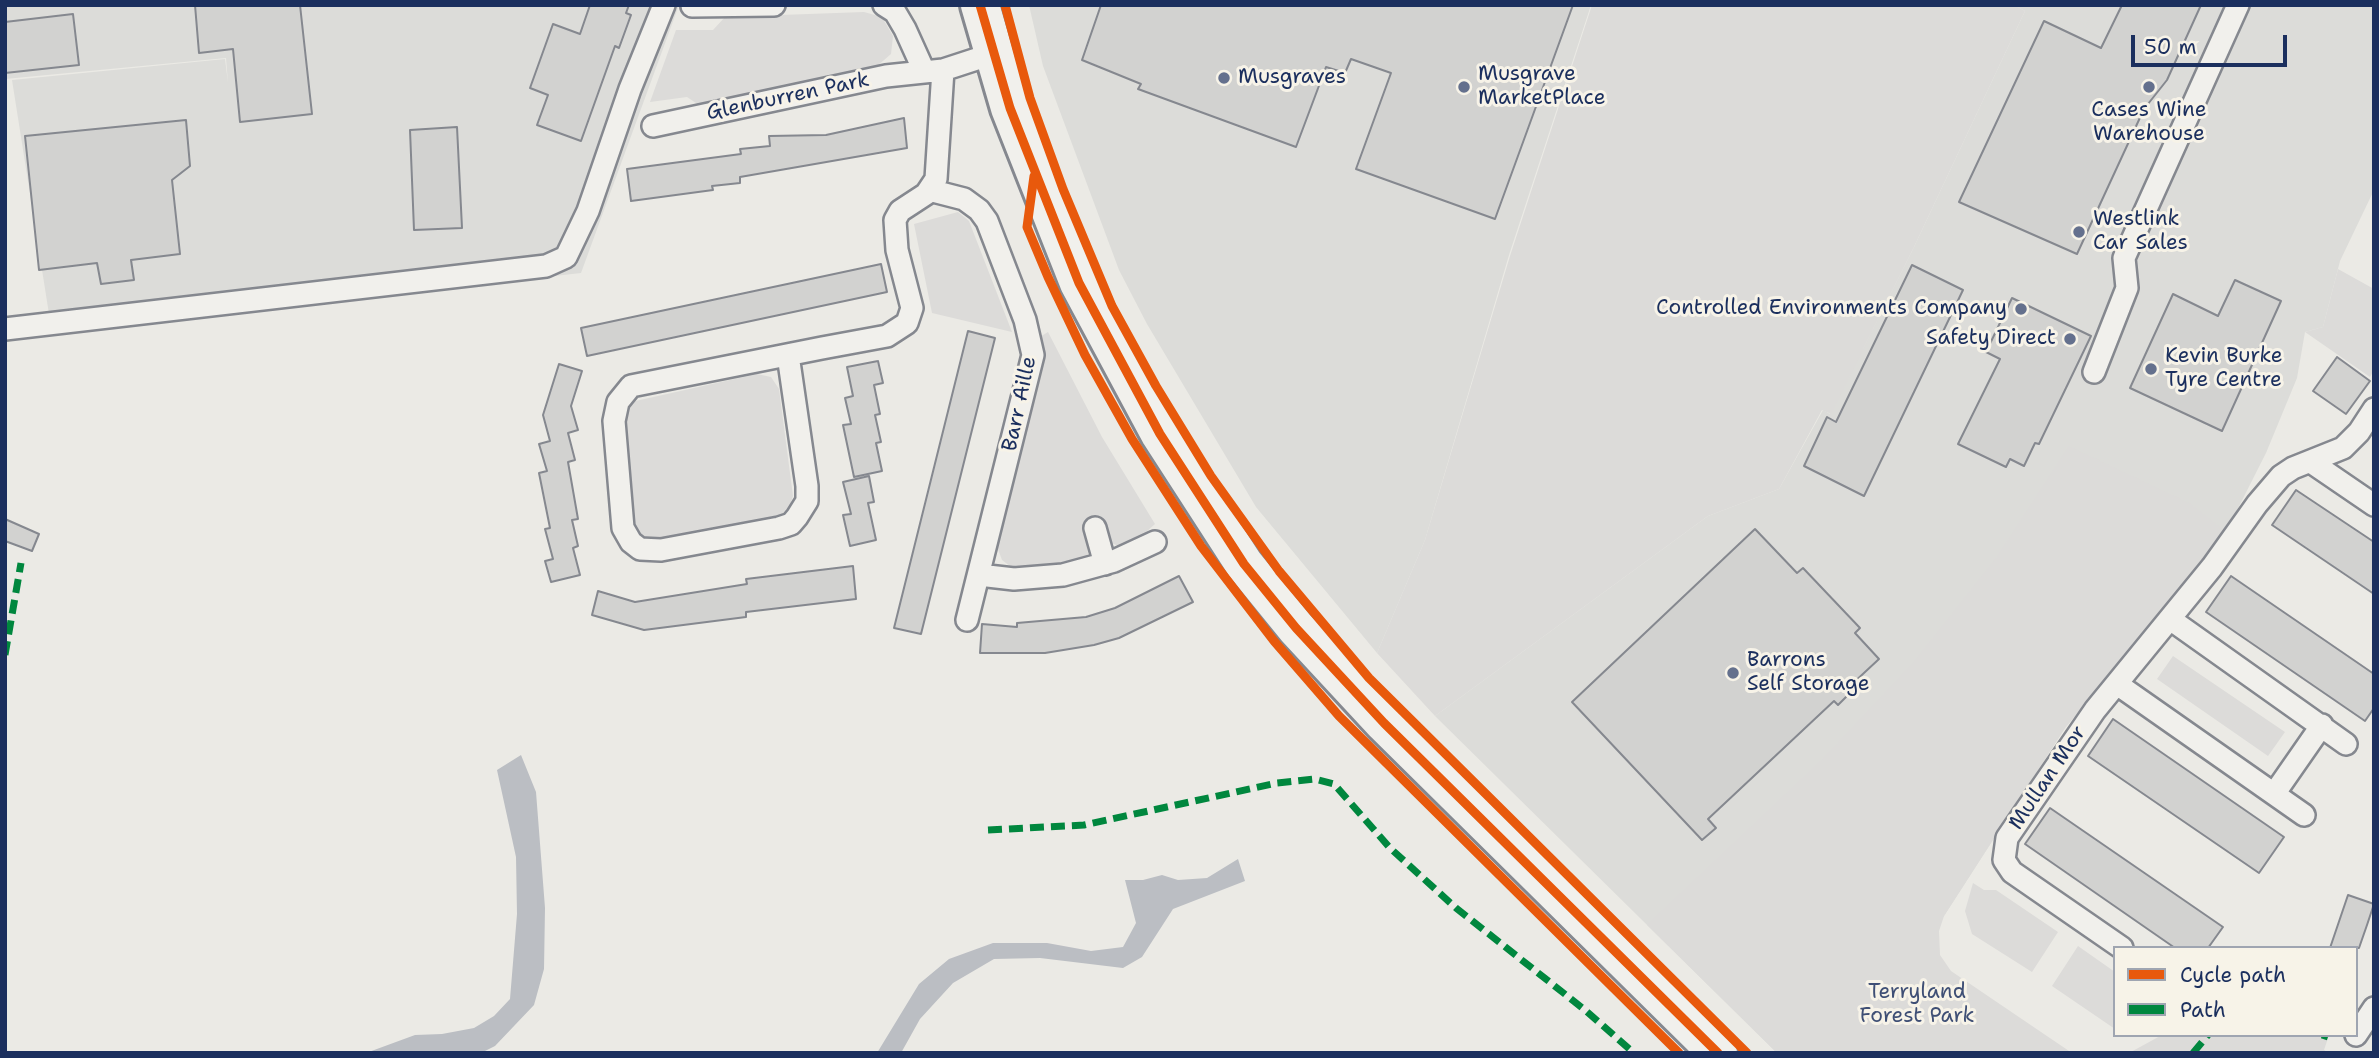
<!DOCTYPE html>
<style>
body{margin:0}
#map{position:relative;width:2379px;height:1058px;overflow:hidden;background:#ebeae5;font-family:"Shantell Sans",sans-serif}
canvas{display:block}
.frame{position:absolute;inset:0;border:7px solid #1b2f5e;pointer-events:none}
.legend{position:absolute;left:2113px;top:946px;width:245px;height:91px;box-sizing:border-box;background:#f7f3e8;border:2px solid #9fa5b1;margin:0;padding:9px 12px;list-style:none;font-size:21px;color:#1b2f5e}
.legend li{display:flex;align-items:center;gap:14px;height:35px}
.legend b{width:35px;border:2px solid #9fa5b1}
.scale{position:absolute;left:2131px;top:35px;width:156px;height:32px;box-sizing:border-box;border:4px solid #1b2f5e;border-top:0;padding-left:9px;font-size:21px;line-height:24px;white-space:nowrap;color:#1b2f5e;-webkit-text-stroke:5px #f7f3e8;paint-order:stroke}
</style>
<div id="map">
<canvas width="2379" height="1058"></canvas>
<div class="frame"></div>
<ul class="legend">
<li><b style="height:9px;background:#e8590c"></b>Cycle path</li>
<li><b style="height:9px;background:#00873e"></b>Path</li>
</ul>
<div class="scale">50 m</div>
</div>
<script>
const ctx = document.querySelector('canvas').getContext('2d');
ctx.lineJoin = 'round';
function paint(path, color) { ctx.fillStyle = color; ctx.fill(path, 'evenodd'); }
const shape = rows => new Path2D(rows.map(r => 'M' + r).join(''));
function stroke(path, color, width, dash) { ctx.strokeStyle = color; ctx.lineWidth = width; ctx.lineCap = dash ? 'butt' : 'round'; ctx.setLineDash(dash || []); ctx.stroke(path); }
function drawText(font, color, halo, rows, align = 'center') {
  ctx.font = font + ' "Shantell Sans",sans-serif'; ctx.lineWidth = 6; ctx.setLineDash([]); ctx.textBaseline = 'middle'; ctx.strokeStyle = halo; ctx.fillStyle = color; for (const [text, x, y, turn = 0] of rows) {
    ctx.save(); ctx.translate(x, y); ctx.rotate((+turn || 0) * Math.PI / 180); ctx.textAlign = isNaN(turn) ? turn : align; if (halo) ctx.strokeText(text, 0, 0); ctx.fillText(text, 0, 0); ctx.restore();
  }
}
paint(shape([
 [5,5,679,5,581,273,52,333,12,80,225,59,228,83,226,58,5,79],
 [1029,5,1591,5,1509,255,1425,540,1377,653,1256,507,1147,324,1119,270,1043,66],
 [2014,5,2374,5,2374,190,2340,261,2323,327,2305,332,2297,378,2266,453,2226,532,2065,728,1944,916,1777,1053,1435,716,1708,516,1779,489,1823,410,1830,414,1914,247,2025,11]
]), '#dcdcd9');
paint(shape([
 [1592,5,2014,5,2025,11,1914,247,1831,414,1822,410,1779,489,1708,516,1435,716,1377,653,1425,540,1510,256],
 [864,12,882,17,893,36,891,54,876,67,699,105,687,97,650,102,676,30,713,30,725,17],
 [958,212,969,221,1012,332,932,313,914,224],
 [2338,269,2374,289,2374,370,2370,377,2305,332,2323,327],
 [1048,332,1102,437,1155,524,1135,542,1121,547,1109,542,1102,520,1085,524,1088,554,1079,563,1015,570,1002,560,996,544,1038,338],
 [757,374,771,377,779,389,793,496,790,505,780,516,662,540,647,539,640,535,633,525,624,418,631,402],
 [2069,446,2189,503,2226,532,2065,728,1944,916,1939,931,1940,955,1951,971,2072,1053,1777,1053,1647,925,1822,760,1914,662,1997,557],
 [2173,656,2285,732,2268,756,2157,679],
 [1973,883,1984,890,1996,890,2058,932,2032,972,1972,934,1965,911],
 [2078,946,2115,972,2115,1029,2052,986],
 [2162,1035,2329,1035,2324,1050,2329,1053,2129,1053]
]), '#dcdbd9');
paint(shape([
 [521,755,536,792,545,908,544,969,534,1005,495,1046,481,1053,366,1053,415,1035,442,1034,474,1028,494,1016,510,999,517,914,516,857,497,770],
 [1238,859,1245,881,1173,909,1142,957,1123,968,1040,958,994,959,953,983,920,1019,901,1053,877,1053,919,984,949,959,993,943,1047,943,1091,951,1123,947,1136,923,1125,880,1143,880,1162,875,1178,880,1207,878]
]), '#bbbec3');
const building = shape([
 [195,5,300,5,312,114,240,122,233,49,199,53,195,5],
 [590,5,629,5,626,13,631,15,619,48,615,46,581,141,537,125,548,95,530,88,553,24,580,34,590,5],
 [1101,5,1573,5,1495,219,1356,169,1391,73,1351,59,1345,73,1326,67,1296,147,1138,89,1141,84,1082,60,1101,5],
 [2122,5,2201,5,2167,80,2144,109,2077,254,1959,202,2044,21,2101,48,2122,5],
 [73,14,79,65,5,73,5,22,73,14],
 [904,118,907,148,740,177,740,183,712,186,713,190,631,201,627,169,741,154,740,149,770,146,769,136,826,135,904,118],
 [186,120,190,166,172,180,180,254,131,260,134,280,101,284,97,263,39,270,25,136,186,120],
 [457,127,462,228,414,230,410,130,457,127],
 [881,264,887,292,587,356,581,328,881,264],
 [1912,265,1963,290,1864,496,1804,466,1827,417,1836,422,1912,265],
 [2235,280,2281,301,2222,431,2130,388,2173,294,2218,316,2235,280],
 [2012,298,2091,336,2039,444,2035,443,2024,466,2010,459,2006,467,1958,444,2000,359,1986,352,2012,298],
 [968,331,995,338,921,634,894,628,968,331],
 [2337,357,2370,381,2346,414,2313,391,2337,357],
 [878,361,883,383,874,385,880,414,875,415,881,442,876,443,882,471,854,477,843,425,851,424,845,398,853,396,847,367,878,361],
 [559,364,582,371,571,406,578,430,568,433,575,460,568,462,578,519,572,520,578,546,573,548,580,575,551,582,545,561,553,559,545,529,550,528,539,473,547,471,539,444,550,441,543,415,559,364],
 [869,476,874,502,868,503,876,540,850,546,843,515,851,514,843,482,869,476],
 [2296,490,2374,542,2374,594,2272,525,2296,490],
 [5,519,39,534,32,551,5,541,5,519],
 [1755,529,1797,573,1803,568,1860,628,1855,633,1879,659,1850,686,1853,690,1838,705,1834,701,1708,819,1716,828,1702,840,1572,702,1755,529],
 [853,566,856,599,746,612,746,617,644,630,592,615,598,591,635,602,747,584,746,579,853,566],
 [1179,576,1193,602,1119,638,1094,645,1045,653,980,653,982,624,1017,627,1017,623,1086,617,1115,608,1179,576],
 [2231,576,2374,674,2374,708,2365,721,2206,612,2231,576],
 [2113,719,2284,837,2259,873,2088,756,2113,719],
 [2050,808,2223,927,2208,948,2175,948,2025,844,2050,808],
 [2348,895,2374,904,2367,925,2359,948,2330,948,2348,895]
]);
paint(building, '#d2d2d0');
stroke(building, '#85888f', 2);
const street = shape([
 [884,5,895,12,905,29,924,71],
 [692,6,774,5],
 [653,126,886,76,943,70,992,54],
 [929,190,964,199,979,210,987,221,1025,320,1033,355,967,620],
 [5,329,546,266,566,257,588,211,630,89,664,5],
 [788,355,807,486,807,501,797,517,791,524,779,528,661,550,640,549,631,542,623,528,614,421,618,402,631,386,822,348,887,336,907,323,912,308,897,250,895,220,900,211,926,194,936,179,943,70],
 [2094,372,2127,288,2124,258,2238,5],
 [2311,462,2374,505],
 [1095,528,1105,564],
 [979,575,1014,579,1063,575,1114,561,1155,542],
 [2170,619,2346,744],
 [2117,684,2304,815],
 [2274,794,2322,725],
 [2122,948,2012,872,2004,860,2007,838,2095,710,2212,567,2257,504,2281,476,2293,468,2343,448,2359,432,2374,409],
 [2356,1035,2374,1008]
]);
const highway = shape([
 [980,5,1010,108,1079,283,1160,434,1244,564,1296,628,1384,723,1718,1053]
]);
stroke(street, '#85888f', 26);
stroke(highway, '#85888f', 44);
stroke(street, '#f1f0ec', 21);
stroke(highway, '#f1f0ec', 38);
stroke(shape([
 [5,655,21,563],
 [988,830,1084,825,1277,783,1315,779,1334,784,1390,848,1456,908,1585,1010,1634,1053],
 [2322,1035,2328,1037],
 [2193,1053,2208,1035]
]), '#00873e', 7, [14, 7]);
stroke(shape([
 [980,5,1010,108,1079,283,1160,434,1244,564,1296,628,1384,723,1718,1053],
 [1005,5,1030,98,1063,189,1112,306,1156,386,1211,476,1279,571,1369,678,1747,1053],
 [1034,176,1027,227,1048,277,1085,355,1132,439,1201,546,1274,641,1339,716,1679,1053]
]), '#e8590c', 9);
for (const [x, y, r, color] of [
 [1224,78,7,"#64708d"],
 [1464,87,7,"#64708d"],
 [2149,87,7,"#64708d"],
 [2079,232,7,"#64708d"],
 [2021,309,7,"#64708d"],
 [2070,339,7,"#64708d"],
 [2151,369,7,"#64708d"],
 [1733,673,7,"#64708d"]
]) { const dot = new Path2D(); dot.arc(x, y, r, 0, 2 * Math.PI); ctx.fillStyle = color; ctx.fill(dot); stroke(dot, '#f7f3e8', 2.5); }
drawText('21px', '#1b2f5e', '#f7f3e8', [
 ["Musgrave",1478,75],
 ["MarketPlace",1478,99],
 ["Musgraves",1238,78],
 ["Cases Wine",2149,111,"center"],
 ["Warehouse",2149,135,"center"],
 ["Westlink",2093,220],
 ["Car Sales",2093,244],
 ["Controlled Environments Company",2007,309,"right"],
 ["Safety Direct",2056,339,"right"],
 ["Kevin Burke",2165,357],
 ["Tyre Centre",2165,381],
 ["Barrons",1747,661],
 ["Self Storage",1747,685]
], 'left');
drawText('21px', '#1b2f5e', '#f7f3e8', [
 ["Glenburren Park",788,97,-12],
 ["Barr Aille",1020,404,-78],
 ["Mullan Mor",2048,778,-56]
]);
drawText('21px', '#3f4f75', '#f7f3e8', [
 ["Terryland",1917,993],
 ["Forest Park",1917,1017]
]);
</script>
